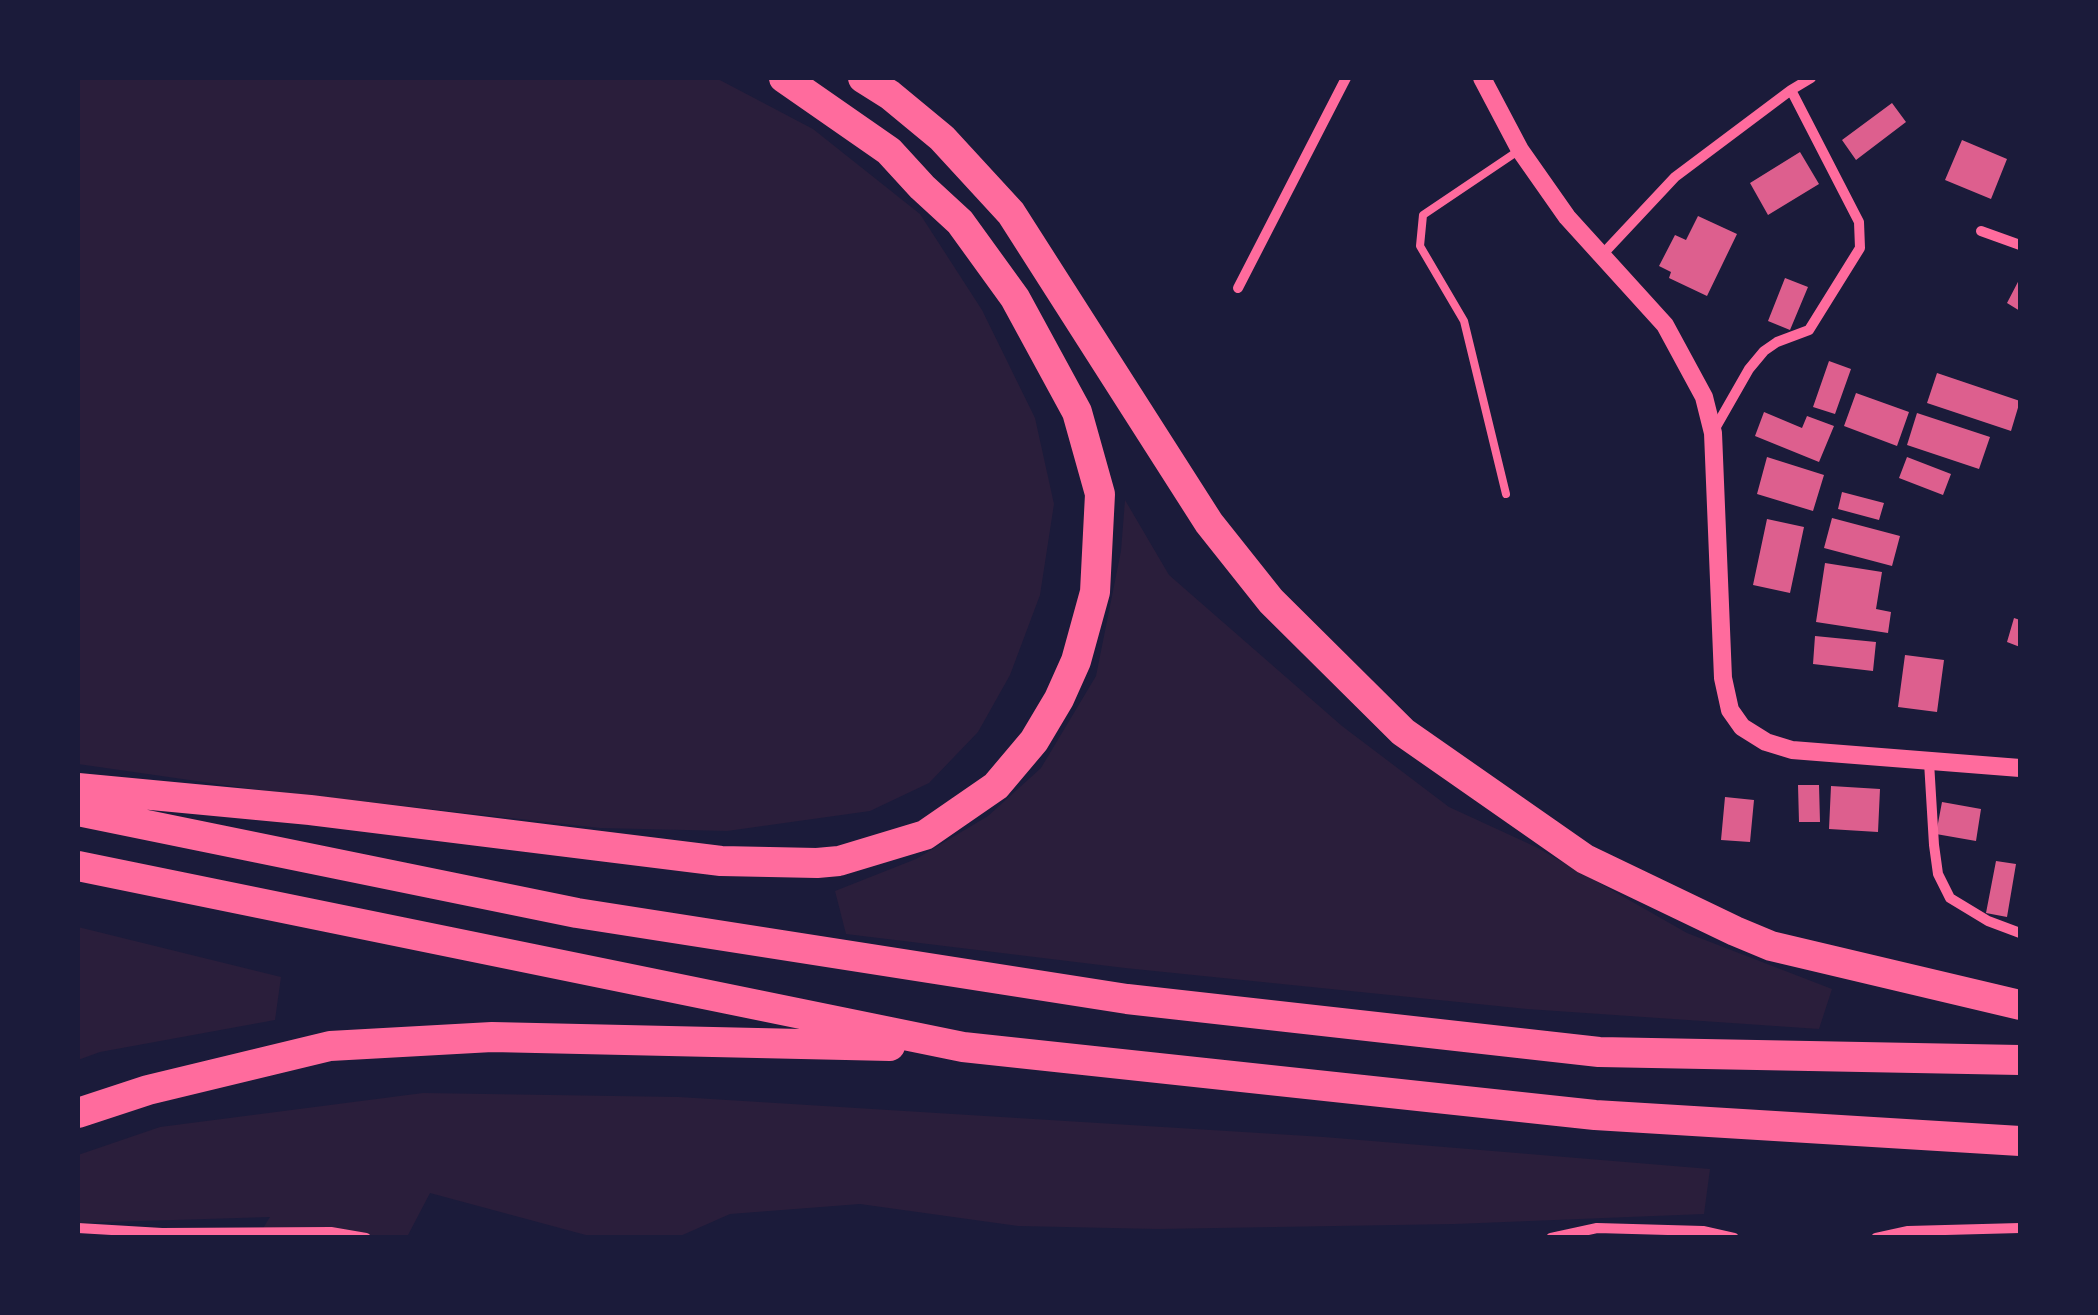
<!DOCTYPE html>
<style>
body{margin:0}
#map{position:relative;width:2098px;height:1315px;overflow:hidden;background:#1b1b3a;font-family:"Golos Text",sans-serif}
canvas{display:block}
.frame{position:absolute;inset:0;border:80px solid #1b1b3a;pointer-events:none}
</style>
<div id="map">
<canvas width="2098" height="1315"></canvas>
<div class="frame"></div>
</div>
<script>
const ctx = document.querySelector('canvas').getContext('2d');
ctx.lineJoin = 'round';
function paint(path, color) { ctx.fillStyle = color; ctx.fill(path, 'evenodd'); }
const shape = rows => new Path2D(rows.map(r => 'M' + r).join(''));
function stroke(path, color, width, dash) { ctx.strokeStyle = color; ctx.lineWidth = width; ctx.lineCap = dash ? 'butt' : 'round'; ctx.setLineDash(dash || []); ctx.stroke(path); }
paint(shape([
 [78,78,716,78,813,129,920,214,982,310,1035,418,1054,504,1040,595,1010,675,978,732,929,783,870,811,727,831,600,828,252,789,78,764],
 [1125,500,1169,575,1342,726,1449,807,1536,847,1687,933,1832,989,1819,1029,1527,1009,1125,968,846,934,835,891,916,859,988,816,1041,768,1096,676,1121,551],
 [78,927,281,977,275,1020,100,1052,78,1060],
 [423,1093,679,1097,1324,1137,1710,1169,1704,1214,1455,1224,1158,1229,1018,1226,860,1204,730,1214,678,1237,597,1238,430,1193,407,1237,257,1238,270,1217,78,1223,78,1155,160,1127]
]), '#2a1e3b');
paint(shape([
 [1892,103,1906,122,1856,160,1842,140],
 [1962,140,2007,159,1991,199,1945,180],
 [1800,152,1819,184,1768,215,1750,183],
 [1698,216,1737,234,1707,296,1669,278,1671,272,1659,266,1675,235,1686,240],
 [1785,278,1808,287,1790,330,1768,321],
 [2020,278,2020,311,2007,303],
 [1829,361,1851,369,1835,414,1813,407],
 [1937,373,2020,401,2011,431,1927,403],
 [1856,393,1909,412,1897,446,1844,426],
 [1764,412,1802,428,1807,416,1834,426,1819,462,1755,436],
 [1917,413,1990,437,1979,469,1907,445],
 [1767,457,1824,475,1813,511,1757,494],
 [1907,457,1951,474,1943,495,1899,478],
 [1842,492,1884,503,1879,520,1838,509],
 [1832,518,1900,536,1892,566,1824,548],
 [1767,519,1804,527,1790,593,1753,585],
 [1825,563,1882,572,1876,609,1891,612,1888,633,1816,622],
 [2014,618,2020,620,2020,647,2007,642],
 [1815,636,1876,642,1873,671,1813,664],
 [1905,655,1944,660,1937,712,1898,707],
 [1798,785,1819,785,1820,822,1799,822],
 [1831,786,1880,789,1878,832,1829,829],
 [1725,797,1754,800,1750,842,1721,840],
 [1942,802,1981,809,1976,841,1936,834],
 [1996,861,2016,864,2007,917,1986,913]
]), '#dd5f8e');
stroke(shape([
 [1506,494,1464,321,1420,246,1423,215,1518,151]
]), '#ff6b9d', 8);
stroke(shape([
 [1791,90,1811,78],
 [1981,231,2020,245],
 [1601,256,1675,177,1791,90,1859,222,1860,248,1809,330,1777,342,1764,351,1749,369,1713,432],
 [1238,288,1346,78],
 [1929,762,1934,845,1938,874,1950,898,1988,921,2020,933],
 [78,1228,162,1233,331,1232,366,1238],
 [1551,1238,1597,1228,1703,1231,1734,1238],
 [1876,1238,1908,1231,2020,1228]
]), '#ff6b9d', 10);
stroke(shape([
 [1482,78,1520,150,1567,217,1665,325,1704,397,1713,433,1723,678,1730,710,1742,727,1766,742,1792,750,2020,768]
]), '#ff6b9d', 18);
stroke(shape([
 [863,78,890,95,942,138,1011,213,1209,523,1271,601,1403,732,1585,859,1735,931,1771,946,2020,1005],
 [78,788,310,810,721,861,817,863,839,861,925,835,996,786,1034,741,1059,699,1076,661,1095,592,1100,494,1077,412,1015,298,960,222,922,187,889,151,784,78],
 [78,811,577,913,1127,999,1599,1052,2020,1060],
 [78,866,963,1047,1595,1115,2020,1141],
 [78,1113,148,1090,330,1046,492,1037,890,1046]
]), '#ff6b9d', 30);
</script>
